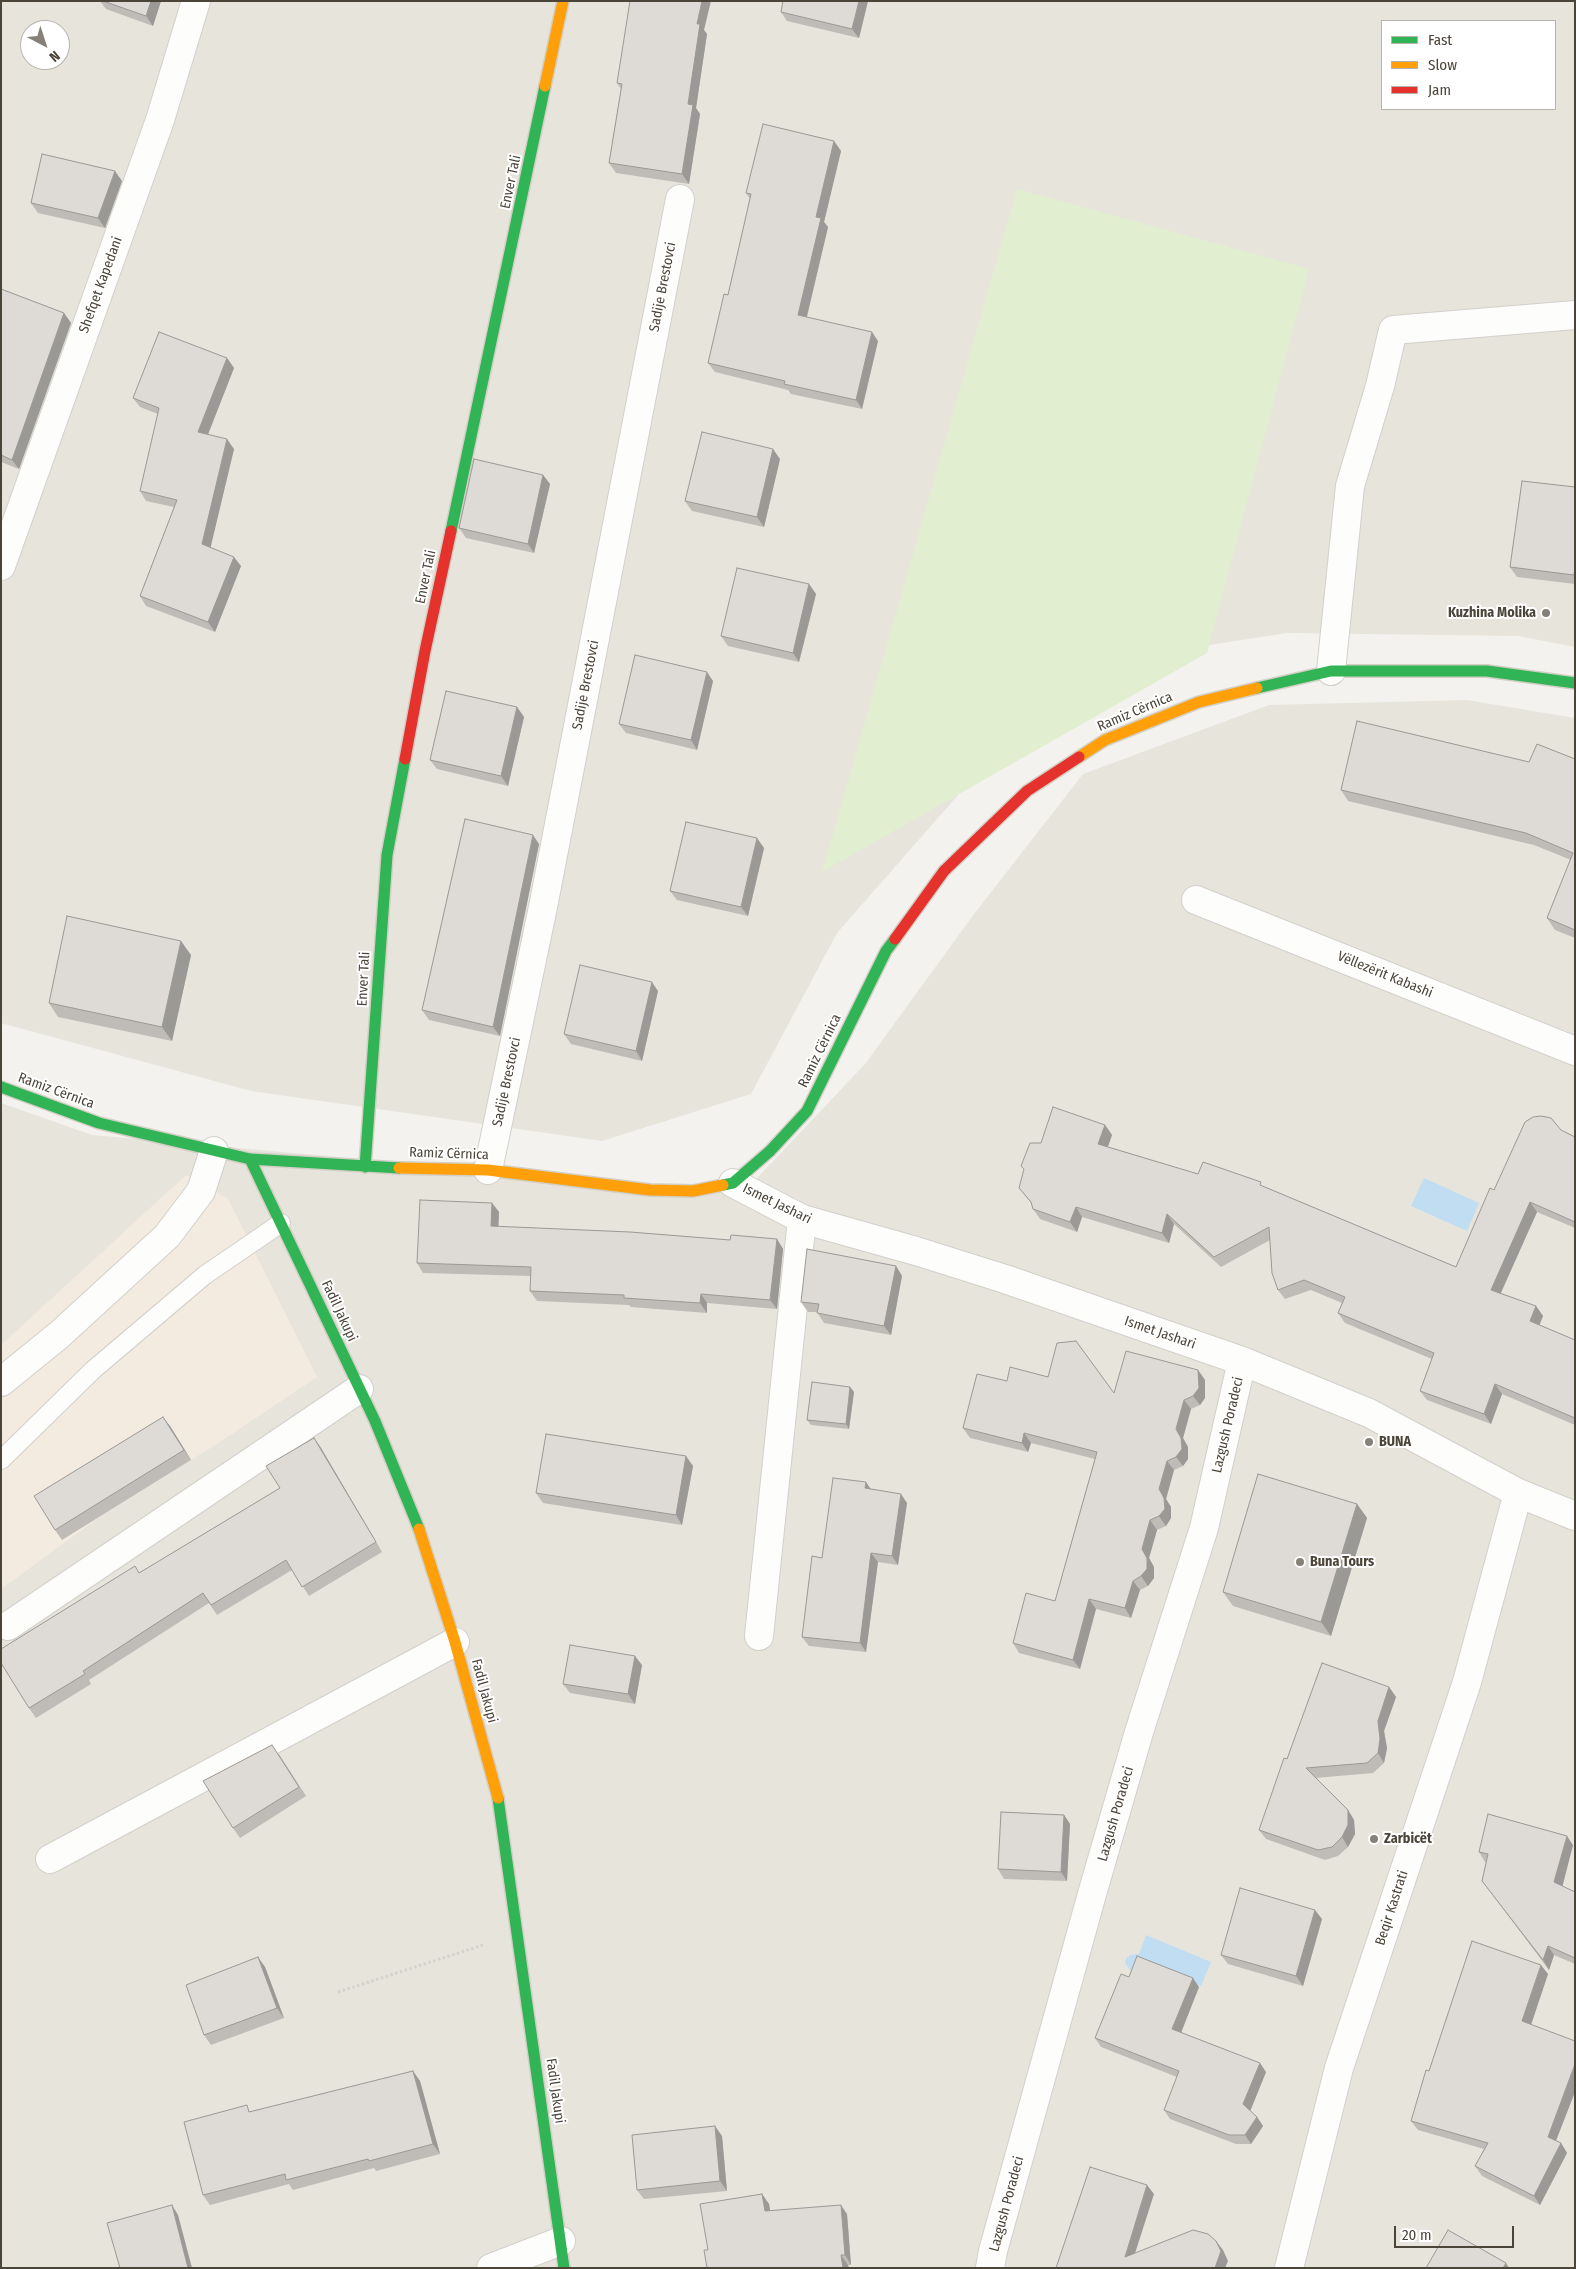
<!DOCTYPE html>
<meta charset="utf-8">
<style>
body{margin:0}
#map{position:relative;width:1576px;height:2269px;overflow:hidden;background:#f4f2ee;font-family:"Fira Sans Condensed",sans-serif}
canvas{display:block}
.frame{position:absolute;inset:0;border:2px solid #4b4439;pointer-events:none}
.legend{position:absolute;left:1381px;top:20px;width:175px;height:90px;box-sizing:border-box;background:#fff;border:1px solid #b7b4b0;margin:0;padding:6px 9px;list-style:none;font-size:15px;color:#4b4439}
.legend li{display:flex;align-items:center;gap:10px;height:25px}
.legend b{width:25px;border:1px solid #b7b4b0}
.north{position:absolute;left:20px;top:20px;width:50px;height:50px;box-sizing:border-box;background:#fff;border:1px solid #b7b4b0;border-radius:50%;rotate:140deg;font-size:14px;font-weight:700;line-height:20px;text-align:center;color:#4b4439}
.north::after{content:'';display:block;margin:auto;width:18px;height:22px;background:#868178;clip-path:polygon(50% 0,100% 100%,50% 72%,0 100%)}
.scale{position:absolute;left:1394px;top:2226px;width:120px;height:22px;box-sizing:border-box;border:2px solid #4b4439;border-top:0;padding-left:6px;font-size:15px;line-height:18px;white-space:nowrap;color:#4b4439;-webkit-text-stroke:4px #fff;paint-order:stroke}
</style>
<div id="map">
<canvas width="1576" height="2269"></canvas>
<div class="frame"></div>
<ul class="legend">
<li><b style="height:6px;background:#30b455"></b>Fast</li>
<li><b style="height:6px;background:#ff9f0a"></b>Slow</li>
<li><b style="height:6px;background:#e5322d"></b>Jam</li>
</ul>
<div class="north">N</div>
<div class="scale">20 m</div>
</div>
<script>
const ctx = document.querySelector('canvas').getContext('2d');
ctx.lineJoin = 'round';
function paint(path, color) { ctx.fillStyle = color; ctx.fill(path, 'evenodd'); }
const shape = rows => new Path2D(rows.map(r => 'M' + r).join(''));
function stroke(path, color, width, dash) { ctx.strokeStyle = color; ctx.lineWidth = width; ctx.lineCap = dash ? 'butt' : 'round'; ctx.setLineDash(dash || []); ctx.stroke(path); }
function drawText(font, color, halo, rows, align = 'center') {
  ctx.font = font + ' "Fira Sans Condensed",sans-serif'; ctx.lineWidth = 4; ctx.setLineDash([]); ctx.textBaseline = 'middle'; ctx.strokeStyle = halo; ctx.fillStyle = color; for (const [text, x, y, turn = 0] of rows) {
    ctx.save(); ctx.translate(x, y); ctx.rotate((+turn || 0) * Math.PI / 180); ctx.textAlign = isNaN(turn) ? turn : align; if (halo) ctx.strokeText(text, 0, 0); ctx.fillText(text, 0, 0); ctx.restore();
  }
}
paint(shape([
 [1,1,1575,1,1575,647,1518,636,1287,633,1164,652,995,753,837,933,751,1094,602,1141,251,1091,1,1023],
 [1382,21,1555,21,1555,109,1382,109],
 [30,30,60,30,60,60,30,60],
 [1467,700,1575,718,1575,2268,1,2268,1,1103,92,1135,743,1193,865,1064,974,914,1083,774,1269,705]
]), '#e7e4dc');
paint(shape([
 [186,1175,228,1199,317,1377,220,1442,97,1519,1,1589,1,1345]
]), '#f3ebdf');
paint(shape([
 [1017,189,1309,269,1207,653,822,872]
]), '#e1eecf');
paint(shape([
 [1424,1178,1479,1203,1467,1231,1411,1206],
 [1146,1935,1211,1962,1201,1986,1143,1962,1136,1970,1130,1970,1125,1963,1126,1959,1130,1955,1139,1954]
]), '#c0ddf1');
const lane = shape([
 [1,1460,93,1370,205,1275,281,1223]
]);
const street = shape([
 [1,566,160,120,196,1],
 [1331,671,1350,486,1380,386,1393,330,1575,315],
 [1196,900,1575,1051],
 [488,1170,543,907,680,199],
 [733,1183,802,1219,916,1251,1005,1279,1242,1361,1369,1413,1518,1493,1575,1516],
 [1,1382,59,1335,167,1236,201,1191,214,1151],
 [8,1626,359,1389],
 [759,1636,802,1219],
 [50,1859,455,1642],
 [491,2268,561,2241],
 [990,2268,993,2251,1092,1894,1139,1732,1204,1528,1242,1361],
 [1289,2268,1339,2068,1467,1682,1518,1493]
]);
const fast = shape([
 [451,531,545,86],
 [1257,688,1331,671,1487,671,1575,683],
 [1,1087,99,1123,250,1159,399,1168],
 [250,1159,375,1421,419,1529],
 [365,1167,387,855,405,759],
 [723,1185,733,1183,770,1151,807,1111,886,951,895,939],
 [498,1798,564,2268]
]);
const slow = shape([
 [545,86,563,1],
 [1079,757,1105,740,1199,702,1257,688],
 [399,1168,488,1170,650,1190,693,1191,723,1185],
 [419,1529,455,1642,498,1798]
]);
const jam = shape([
 [405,759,425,651,451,531],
 [895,939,944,871,1027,791,1079,757]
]);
stroke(lane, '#d2d0cb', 20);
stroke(street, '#d2d0cb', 30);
stroke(fast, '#d3cfc5', 14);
stroke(slow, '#d3cfc5', 14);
stroke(jam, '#d3cfc5', 14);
stroke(shape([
 [338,1992,483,1945]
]), '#d3d2cc', 3, [2.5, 2.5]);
stroke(lane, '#fdfdfc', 18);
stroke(street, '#fdfdfc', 28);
stroke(fast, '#30b455', 11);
stroke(slow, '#ff9f0a', 11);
stroke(jam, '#e5322d', 11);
paint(shape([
 [100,1,161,1,153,26,106,9],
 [868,1,859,38,787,21,781,12],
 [704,30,707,34,696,108,700,114,689,184,616,173,609,163,621,89,617,83],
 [834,141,841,151,824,222,828,227,807,317,878,341,862,409,791,394,788,390,715,372,708,363,728,295,750,199,746,193],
 [122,181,105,228,38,213,31,203],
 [1,289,64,313,71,323,19,469,1,462],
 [227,358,234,368,208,434,234,449,210,548,241,566,215,632,146,606,140,596,174,507,146,501,140,491,158,414,140,407,133,398],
 [780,459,764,527,692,511,685,501],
 [543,475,550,484,534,553,466,538,459,528],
 [1575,487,1575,584,1517,577,1510,567],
 [809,584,816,594,799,662,728,646,721,636],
 [713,681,697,750,626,733,619,724],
 [517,707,524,717,508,786,437,769,430,760],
 [1575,759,1575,938,1555,930,1547,918,1571,860,1534,845,1348,801,1341,790,1529,762],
 [539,844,500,1036,429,1020,422,1010],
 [764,848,748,916,677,900,670,891],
 [191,955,172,1041,58,1017,49,1003],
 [658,991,642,1061,571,1044,564,1034],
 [1105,1125,1112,1135,1108,1147,1198,1174,1264,1187,1456,1267,1494,1190,1561,1130,1575,1137,1575,1228,1537,1212,1501,1293,1536,1306,1543,1316,1539,1325,1575,1340,1575,1425,1502,1394,1491,1424,1427,1400,1420,1391,1432,1359,1345,1323,1338,1313,1342,1303,1311,1290,1285,1299,1278,1290,1270,1240,1221,1267,1174,1224,1169,1243,1082,1217,1077,1232,1040,1219,1033,1209,1032,1204,1019,1188,1041,1143],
 [492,1203,499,1212,498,1227,730,1240,777,1239,783,1249,777,1309,707,1303,707,1313,631,1307,629,1305,537,1301,530,1291,531,1276,423,1273,417,1263],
 [896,1266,902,1276,891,1335,824,1323,817,1312,808,1312,801,1302],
 [1198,1370,1205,1380,1205,1398,1200,1405,1191,1409,1183,1438,1188,1447,1188,1459,1183,1466,1174,1470,1166,1499,1171,1507,1171,1518,1166,1526,1157,1530,1149,1558,1154,1567,1154,1578,1148,1586,1140,1590,1131,1618,1096,1609,1080,1669,1019,1653,1013,1643,1055,1601,1095,1459,1031,1443,1028,1452,970,1438,963,1428,1007,1381,1114,1393],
 [850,1387,854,1392,849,1429,811,1425,807,1420],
 [170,1426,191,1460,62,1540,55,1530],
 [314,1438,321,1448,382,1552,309,1596,292,1570,217,1615,209,1603,89,1680,91,1684,36,1718,29,1708,140,1573,280,1488],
 [693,1466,682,1525,543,1503,536,1493],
 [866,1482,871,1489,907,1503,898,1565,878,1562,866,1652,809,1646,802,1637,822,1558],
 [1357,1504,1367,1518,1331,1636,1233,1606,1223,1592],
 [642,1665,635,1704,570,1693,563,1684],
 [1389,1687,1396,1697,1384,1731,1387,1748,1384,1763,1373,1773,1315,1778,1348,1810,1354,1820,1355,1834,1348,1847,1338,1856,1325,1860,1266,1839,1259,1830,1287,1759],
 [279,1754,306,1796,240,1838,233,1828],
 [1064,1815,1070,1824,1067,1881,1004,1879,998,1869],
 [1573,1845,1562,1886,1575,1892,1575,1964,1554,1955,1549,1970,1482,1881,1486,1862,1485,1862,1479,1852],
 [1322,1919,1303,1986,1228,1964,1221,1955],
 [265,1967,284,2018,211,2045,204,2035],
 [1548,1974,1531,2024,1556,2141,1561,2143,1567,2153,1540,2205,1482,2176,1475,2166,1484,2149,1418,2130,1411,2121,1429,2071],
 [1129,1977,1199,1987,1181,2032,1266,2072,1250,2111,1257,2117,1263,2126,1251,2144,1236,2144,1170,2119,1164,2110,1177,2077,1101,2047,1095,2038],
 [420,2081,440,2154,376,2171,374,2168,293,2190,289,2184,210,2205,203,2195,252,2112],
 [722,2136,727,2191,644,2199,637,2190],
 [762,2194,769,2204,770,2211,847,2214,851,2265,848,2265,708,2250]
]), '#bfbcb8');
paint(shape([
 [151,1,161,1,153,26,146,16],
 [702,1,711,1,704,30,707,34,696,108,700,114,689,184,682,174,688,104,697,24],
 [859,1,868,1,859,38,852,29],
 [834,141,841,151,824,222,828,227,805,324,798,315,816,217],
 [115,171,122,181,105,228,98,218],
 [64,313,71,323,19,469,12,460],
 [872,332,878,341,862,409,856,400],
 [227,358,234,368,205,442,198,432],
 [227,439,234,449,209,554,202,544],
 [773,449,780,459,764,527,757,517],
 [543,475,550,484,534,553,528,544],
 [234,557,241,566,215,632,208,622],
 [809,584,816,594,799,662,793,653],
 [707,672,713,681,697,750,691,740],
 [517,707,524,717,508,786,501,776],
 [533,835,539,844,500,1036,493,1027],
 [757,838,764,848,748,916,741,907],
 [181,941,191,955,172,1041,162,1027],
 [652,982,658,991,642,1061,636,1051],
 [1105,1125,1112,1135,1105,1154,1098,1144],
 [1530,1202,1537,1212,1498,1299,1491,1290],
 [492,1203,499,1212,498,1236,491,1226],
 [1076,1207,1082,1217,1077,1232,1070,1222],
 [1167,1214,1174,1224,1169,1243,1162,1233],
 [777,1239,783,1249,777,1309,770,1300],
 [896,1266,902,1276,891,1335,884,1326],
 [701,1294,707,1303,707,1313,700,1303],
 [1536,1306,1543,1316,1537,1331,1530,1321],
 [1198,1370,1205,1380,1205,1398,1200,1405,1193,1396],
 [1495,1384,1502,1394,1491,1424,1484,1414],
 [850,1387,854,1392,849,1429,846,1424],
 [1184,1400,1191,1409,1183,1438,1188,1447,1188,1459,1183,1466,1176,1457,1176,1429],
 [163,1417,170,1426,191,1460,184,1450],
 [1024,1433,1031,1443,1028,1452,1022,1443],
 [314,1438,321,1448,382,1552,376,1542],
 [686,1456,693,1466,682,1525,676,1515],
 [1167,1461,1174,1470,1166,1499,1171,1507,1171,1518,1166,1526,1159,1516,1159,1489],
 [866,1482,872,1492,865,1488],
 [901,1494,907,1503,898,1565,892,1556],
 [1357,1504,1367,1518,1331,1636,1321,1622],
 [1150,1520,1157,1530,1149,1558,1154,1567,1154,1578,1148,1586,1141,1576,1142,1549],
 [871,1553,878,1562,866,1652,860,1643],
 [1133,1581,1140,1590,1131,1618,1125,1608],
 [1089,1599,1096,1609,1080,1669,1073,1660],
 [635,1656,642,1665,635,1704,628,1694],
 [1389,1687,1396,1697,1384,1731,1387,1748,1384,1763,1378,1753,1378,1721],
 [1348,1810,1354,1820,1355,1834,1348,1847,1342,1837],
 [1064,1815,1070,1824,1067,1881,1061,1872],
 [1567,1836,1573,1845,1561,1892,1554,1882],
 [1315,1910,1322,1919,1303,1986,1296,1976],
 [1548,1946,1554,1955,1549,1970,1543,1960],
 [258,1957,265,1967,284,2018,277,2008],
 [1541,1965,1548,1974,1529,2031,1522,2021],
 [1193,1978,1199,1987,1179,2038,1172,2029],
 [1260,2063,1266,2072,1249,2114,1243,2104],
 [1575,2064,1575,2092,1554,2146,1548,2137],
 [413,2071,420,2081,440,2154,433,2144],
 [1257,2117,1263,2126,1251,2144,1245,2135],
 [715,2126,722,2136,727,2191,720,2181],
 [1561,2143,1567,2153,1540,2205,1534,2196],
 [1147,2185,1154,2194,1131,2266,1125,2257],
 [762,2194,769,2204,772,2221,765,2211],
 [172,2205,178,2215,192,2268,188,2268],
 [841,2205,847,2214,851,2265,845,2255],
 [1216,2241,1223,2250,1228,2261,1225,2268,1215,2268],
 [841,2255,848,2265,849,2268,843,2268],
 [1506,2263,1509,2268,1503,2268]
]), '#9b9996');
const building = shape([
 [103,1,151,1,146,16,103,1],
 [630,1,702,1,697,24,700,24,688,104,693,105,682,174,609,163,622,84,617,83,630,1],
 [783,1,859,1,852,29,781,12,783,1],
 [763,124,834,141,816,217,821,218,798,315,872,332,856,400,784,384,785,381,708,363,724,294,728,295,751,194,746,193,763,124],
 [42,154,115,171,98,218,31,203,42,154],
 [1,289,64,313,12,460,1,455,1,289],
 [159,332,227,358,198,432,227,439,202,544,234,557,208,622,140,596,177,500,140,491,159,408,133,398,159,332],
 [702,432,773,449,757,517,685,501,702,432],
 [474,459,543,475,528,544,459,528,474,459],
 [1522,481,1575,487,1575,568,1574,575,1510,567,1522,481],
 [737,568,809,584,793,653,721,636,737,568],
 [635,655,707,672,691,740,619,724,635,655],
 [446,691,517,707,501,776,430,760,446,691],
 [1357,721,1529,762,1537,744,1575,759,1575,930,1547,918,1573,853,1526,833,1341,790,1357,721],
 [465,819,533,835,493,1027,422,1010,465,819],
 [686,822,757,838,741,907,670,891,686,822],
 [67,916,181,941,162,1027,49,1003,67,916],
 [580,965,652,982,636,1051,564,1034,580,965],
 [1053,1107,1105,1125,1098,1144,1198,1174,1203,1162,1261,1182,1260,1185,1456,1267,1490,1188,1494,1190,1525,1122,1533,1117,1541,1116,1551,1118,1561,1130,1575,1137,1575,1222,1530,1202,1491,1290,1536,1306,1530,1321,1575,1340,1575,1418,1495,1384,1484,1414,1420,1391,1434,1353,1338,1313,1345,1297,1304,1280,1278,1290,1272,1273,1269,1227,1214,1257,1167,1214,1162,1233,1076,1207,1070,1222,1033,1209,1031,1202,1019,1188,1024,1169,1021,1166,1030,1143,1041,1143,1053,1107],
 [420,1200,492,1203,491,1226,630,1232,730,1240,731,1235,777,1239,770,1300,701,1294,700,1303,624,1298,624,1295,530,1291,531,1267,417,1263,420,1200],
 [807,1249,896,1266,884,1326,817,1313,819,1304,801,1302,807,1249],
 [1076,1341,1114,1393,1126,1351,1198,1370,1199,1388,1193,1396,1184,1400,1176,1429,1181,1438,1182,1449,1176,1457,1167,1461,1159,1489,1164,1498,1165,1509,1159,1516,1150,1520,1142,1549,1147,1558,1147,1569,1141,1576,1133,1581,1125,1608,1089,1599,1073,1660,1013,1643,1026,1593,1055,1601,1097,1452,1024,1433,1022,1443,963,1428,977,1374,1007,1381,1010,1367,1048,1377,1057,1343,1076,1341],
 [812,1382,850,1387,846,1424,807,1420,812,1382],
 [163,1417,184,1450,55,1530,34,1496,163,1417],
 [546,1434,686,1456,676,1515,536,1493,546,1434],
 [314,1438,376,1542,302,1587,286,1560,211,1605,203,1593,83,1671,85,1674,29,1708,1,1663,1,1649,135,1566,139,1573,280,1488,266,1466,314,1438],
 [1258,1474,1357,1504,1321,1622,1223,1592,1258,1474],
 [833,1478,866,1482,865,1488,901,1494,892,1556,871,1553,860,1643,802,1637,812,1556,822,1558,833,1478],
 [570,1645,635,1656,628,1694,563,1684,570,1645],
 [1322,1663,1389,1687,1378,1721,1380,1739,1378,1753,1367,1763,1306,1768,1348,1810,1348,1825,1342,1837,1332,1847,1318,1850,1259,1830,1284,1758,1287,1759,1322,1663],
 [272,1745,299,1787,233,1828,203,1781,272,1745],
 [1001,1812,1064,1815,1061,1872,998,1869,1001,1812],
 [1488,1814,1567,1836,1554,1882,1575,1892,1575,1958,1548,1946,1543,1960,1482,1881,1488,1854,1479,1852,1488,1814],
 [1240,1888,1315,1910,1296,1976,1221,1955,1240,1888],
 [1472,1941,1541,1965,1522,2021,1575,2041,1575,2064,1548,2137,1561,2143,1534,2196,1475,2166,1488,2143,1411,2121,1426,2070,1429,2071,1472,1941],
 [1137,1956,1193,1978,1172,2029,1260,2063,1243,2104,1257,2117,1245,2135,1229,2135,1164,2110,1179,2071,1095,2038,1121,1974,1129,1977,1137,1956],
 [258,1957,277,2008,204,2035,186,1985,258,1957],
 [413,2071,433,2144,369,2161,368,2159,286,2180,285,2174,203,2195,184,2122,247,2105,249,2112,413,2071],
 [715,2126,720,2181,637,2190,632,2135,715,2126],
 [1090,2167,1147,2185,1125,2257,1193,2230,1208,2234,1216,2241,1221,2251,1215,2268,1056,2268,1090,2167],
 [762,2194,765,2211,841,2205,845,2255,841,2255,843,2268,707,2268,704,2250,708,2250,700,2204,762,2194],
 [172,2205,188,2268,120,2268,107,2223,172,2205],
 [1448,2230,1506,2263,1503,2268,1426,2268,1448,2230]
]);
paint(building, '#dedbd6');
stroke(building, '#9b9996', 1);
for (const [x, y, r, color] of [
 [1546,613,5,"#868178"],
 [1369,1442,5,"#868178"],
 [1300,1562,5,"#868178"],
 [1374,1839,5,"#868178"]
]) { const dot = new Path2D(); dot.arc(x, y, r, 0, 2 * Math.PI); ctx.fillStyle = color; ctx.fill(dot); stroke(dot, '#fff', 2); }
drawText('14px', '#4b4439', '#fff', [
 ["Enver Tali",511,182,-78],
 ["Shefqet Kapedani",101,285,-70],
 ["Sadije Brestovci",663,287,-79],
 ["Enver Tali",426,577,-78],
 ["Sadije Brestovci",586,685,-79],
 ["Ramiz Cërnica",1135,712,-23],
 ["Vëllezërit Kabashi",1385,975,22],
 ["Enver Tali",364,979,-87],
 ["Ramiz Cërnica",820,1051,-64],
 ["Sadije Brestovci",507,1082,-78],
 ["Ramiz Cërnica",56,1091,20],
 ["Ramiz Cërnica",449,1154,2],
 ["Ismet Jashari",777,1204,26],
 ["Fadil Jakupi",339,1311,65],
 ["Ismet Jashari",1160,1333,19],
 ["Lazgush Poradeci",1228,1425,-77],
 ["Fadil Jakupi",484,1691,75],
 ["Lazgush Poradeci",1116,1814,-74],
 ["Beqir Kastrati",1392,1908,-72],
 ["Fadil Jakupi",555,2091,82],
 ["Lazgush Poradeci",1007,2204,-75]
]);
drawText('bold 14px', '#4b4439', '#fff', [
 ["Kuzhina Molika",1536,613,"right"],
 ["BUNA",1379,1442],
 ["Buna Tours",1310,1562],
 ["Zarbicët",1384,1839]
], 'left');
</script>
